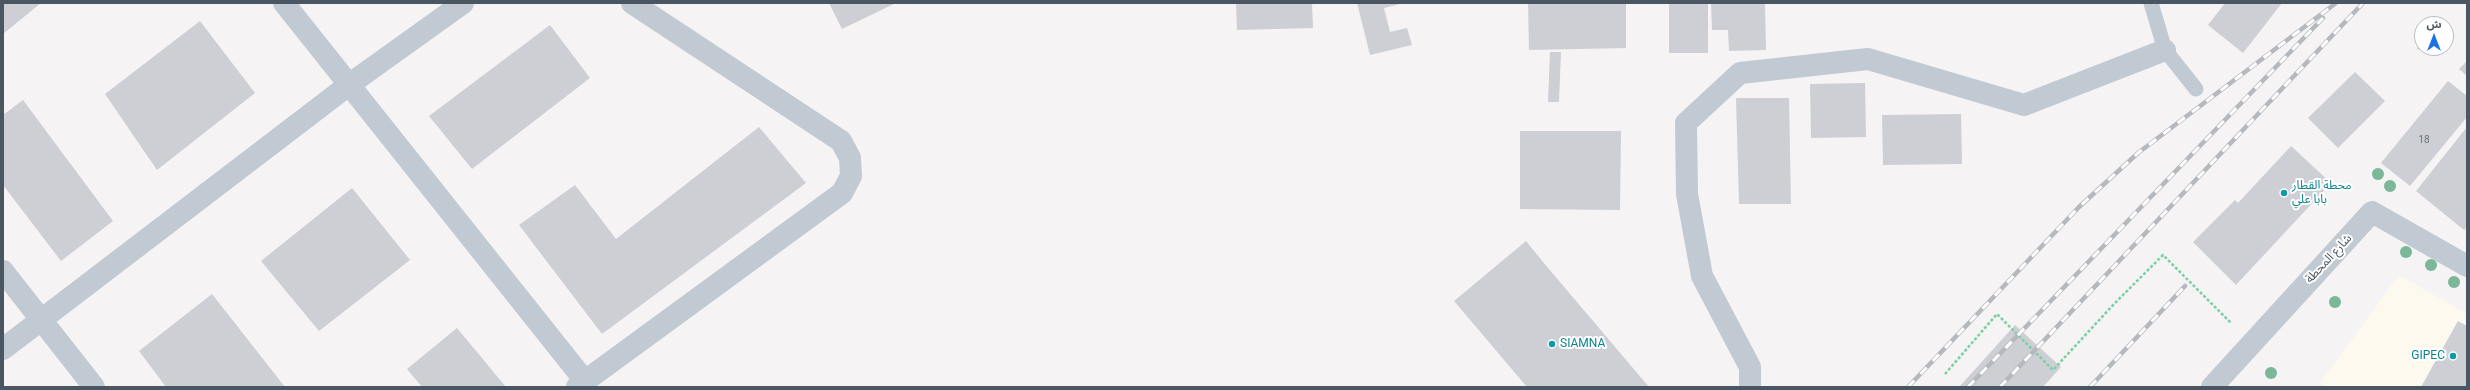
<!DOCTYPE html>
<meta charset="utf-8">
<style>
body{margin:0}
#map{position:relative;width:2470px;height:390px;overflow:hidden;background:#f5f3f3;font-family:Roboto,"Noto Sans Arabic",sans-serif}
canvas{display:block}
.frame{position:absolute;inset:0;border:4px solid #4a5661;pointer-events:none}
.north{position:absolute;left:2414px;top:16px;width:40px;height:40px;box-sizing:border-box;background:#fff;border:1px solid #b7bbc0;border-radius:50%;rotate:0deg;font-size:11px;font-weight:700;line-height:16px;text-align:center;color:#4a5661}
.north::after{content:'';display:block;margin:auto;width:14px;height:18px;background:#1a73e8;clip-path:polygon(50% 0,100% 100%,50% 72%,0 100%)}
</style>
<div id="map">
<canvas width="2470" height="390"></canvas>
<div class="frame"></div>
<div class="north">ش</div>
</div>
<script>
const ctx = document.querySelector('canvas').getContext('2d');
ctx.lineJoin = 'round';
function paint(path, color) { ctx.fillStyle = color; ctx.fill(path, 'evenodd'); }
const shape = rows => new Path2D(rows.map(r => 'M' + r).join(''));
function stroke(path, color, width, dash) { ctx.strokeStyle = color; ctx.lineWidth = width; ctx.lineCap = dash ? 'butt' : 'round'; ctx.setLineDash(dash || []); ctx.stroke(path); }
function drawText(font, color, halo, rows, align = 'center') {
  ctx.font = font + ' Roboto,"Noto Sans Arabic",sans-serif'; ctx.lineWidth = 4; ctx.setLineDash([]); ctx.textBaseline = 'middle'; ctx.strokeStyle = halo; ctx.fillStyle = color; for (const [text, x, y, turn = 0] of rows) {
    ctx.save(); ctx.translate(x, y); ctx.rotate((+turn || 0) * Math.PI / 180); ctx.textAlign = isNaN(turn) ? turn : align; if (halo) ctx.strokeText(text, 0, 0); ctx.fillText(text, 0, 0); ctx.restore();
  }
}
paint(shape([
 [2399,275,2467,314,2467,387,2328,387,2320,383]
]), '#fdf9ef');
paint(shape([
 [3,3,41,3,3,34],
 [829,3,896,3,842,29],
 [1236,3,1312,3,1313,28,1237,30],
 [1357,3,1404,3,1384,8,1390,32,1407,28,1412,45,1370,55],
 [1528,3,1626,3,1626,48,1529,50],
 [1669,3,1708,3,1708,53,1669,53],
 [1711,3,1765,3,1766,50,1729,51,1728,30,1712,30],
 [2225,3,2282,3,2243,53,2208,25],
 [2430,17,2450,25,2446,35,2446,24,2427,24],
 [200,21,255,93,157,170,105,94],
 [550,25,590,78,472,169,429,116],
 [2422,37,2422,48,2441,48,2438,56,2417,49],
 [1550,52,1561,52,1559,102,1548,102],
 [2467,61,2467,76,2459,69],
 [2355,72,2385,101,2338,148,2308,118],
 [2448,81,2467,96,2467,117,2410,186,2381,163],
 [1865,83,1866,137,1811,138,1810,84],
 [1736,98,1789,98,1791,204,1739,204],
 [23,100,113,221,61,261,3,185,3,115],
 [1961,114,1962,164,1883,165,1882,115],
 [759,127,806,183,602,334,519,225,575,185,616,239],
 [2467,127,2467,227,2464,230,2416,191],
 [1520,131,1621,131,1620,210,1520,209],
 [2291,146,2331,183,2236,285,2193,242,2235,200,2238,203],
 [352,188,410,260,319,331,261,261],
 [1526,241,1543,262,1649,387,1527,387,1454,301],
 [212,294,285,387,166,387,139,351],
 [2458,321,2467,326,2467,387,2421,387],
 [2015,325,2061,367,2043,387,1959,387],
 [457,328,506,387,422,387,407,369]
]), '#cdcfd5');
stroke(shape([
 [1945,374,1997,314,2053,370,2114,304,2163,255,2231,323]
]), '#7ad0a6', 2.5, [3, 2]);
stroke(shape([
 [2151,3,2165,50,2196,89]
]), '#c1cad2', 15);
stroke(shape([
 [284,3,585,381],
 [3,271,94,387],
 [3,349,350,84,463,3],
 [577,387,842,193,851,176,850,158,841,141,632,3],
 [1750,387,1750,367,1702,276,1687,194,1686,123,1740,73,1868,59,2024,105,2165,50],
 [2212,387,2372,212,2467,266]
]), '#c1cad2', 22);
const rail = shape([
 [1908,387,2079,207,2138,153,2336,3],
 [1968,387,2323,18],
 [2000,387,2363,3],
 [2090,387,2185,286]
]);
stroke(rail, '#b5b8bd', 4.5);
stroke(rail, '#fff', 3, [9]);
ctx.fillStyle = '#7bb799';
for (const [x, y] of [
 [2378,174],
 [2390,186],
 [2406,252],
 [2431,265],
 [2454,282],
 [2335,302],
 [2271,373]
]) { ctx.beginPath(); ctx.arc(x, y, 6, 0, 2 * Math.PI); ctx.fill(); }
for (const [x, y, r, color] of [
 [2284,193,4,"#0f9aa8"],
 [1552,344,4,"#0f9aa8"],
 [2453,356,4,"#0f9aa8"]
]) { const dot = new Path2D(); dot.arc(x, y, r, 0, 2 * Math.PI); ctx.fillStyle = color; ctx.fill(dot); stroke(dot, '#fff', 1.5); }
drawText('10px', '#6b747e', null, [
 ["18",2424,140]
]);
drawText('12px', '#0d838f', '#fff', [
 ["محطة القطار",2292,186],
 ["بابا علي",2292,200],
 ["SIAMNA",1560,344],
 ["GIPEC",2445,356,"right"]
], 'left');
drawText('12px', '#4a5661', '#fff', [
 ["شارع المحطة",2329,259,-47]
]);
</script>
